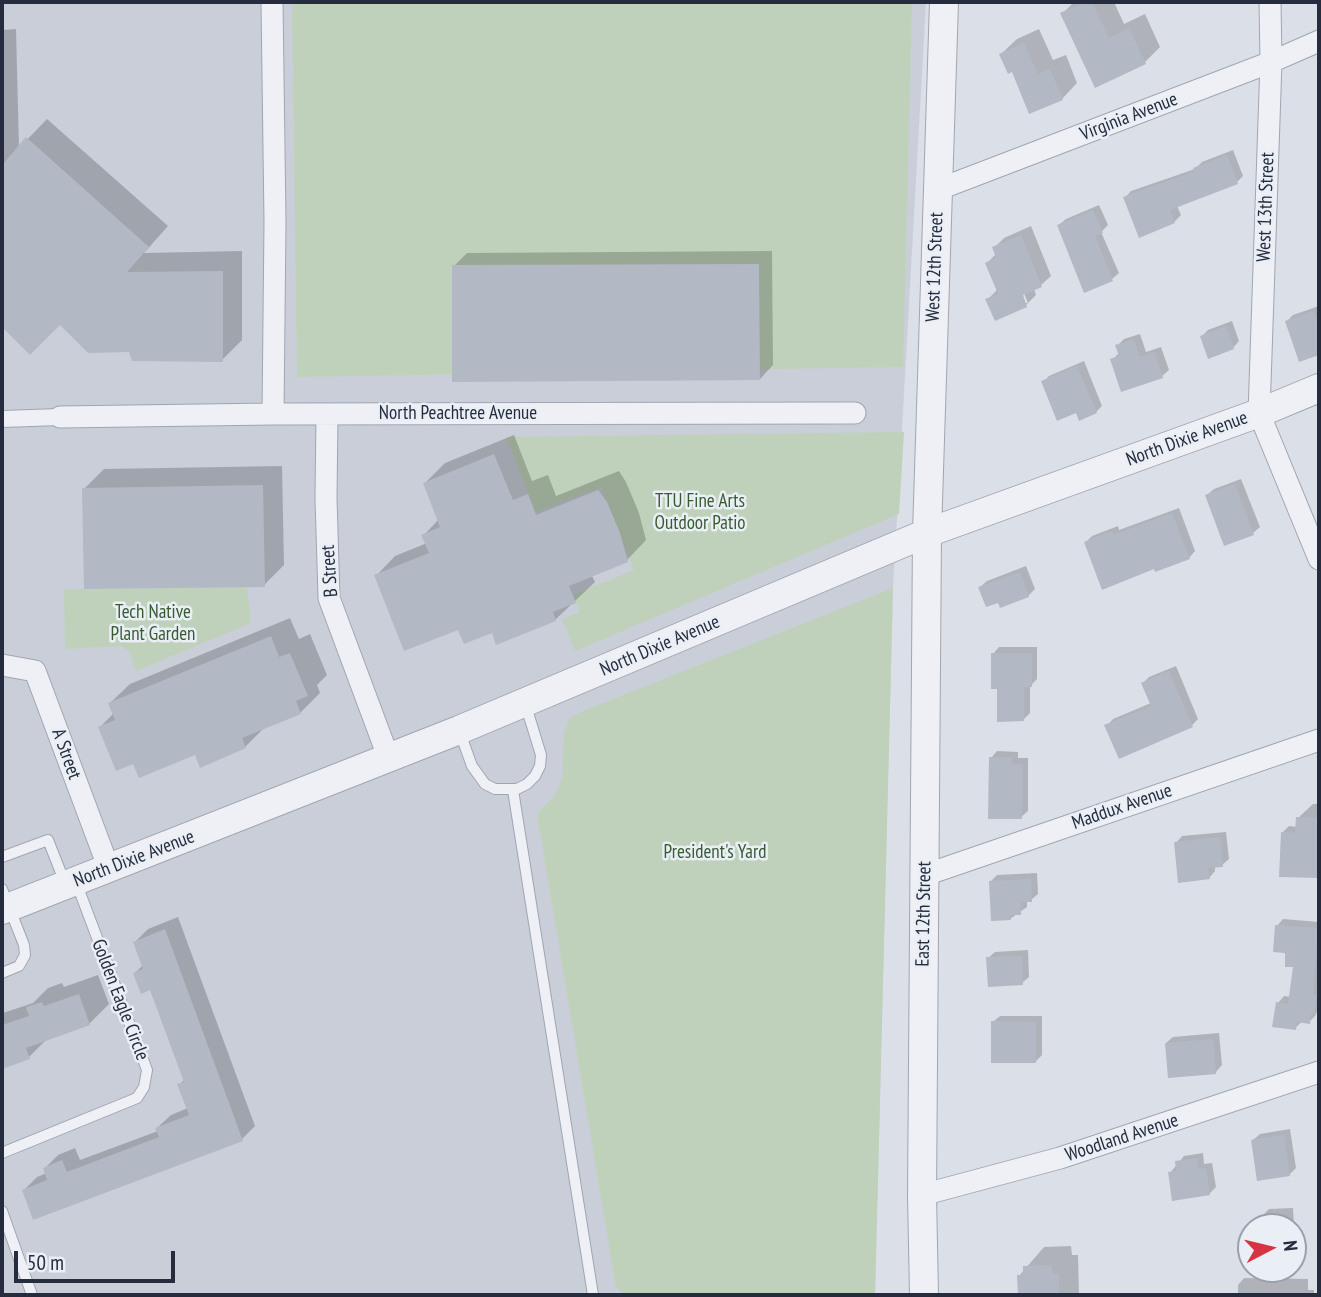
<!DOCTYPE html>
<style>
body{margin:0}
#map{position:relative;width:1321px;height:1297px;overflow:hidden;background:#dbdfe7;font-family:"PT Sans Narrow",sans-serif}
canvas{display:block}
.frame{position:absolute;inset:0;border:4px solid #242c3e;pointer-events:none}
.north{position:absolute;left:1237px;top:1213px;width:70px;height:70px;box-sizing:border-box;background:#eaeef5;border:2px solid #9ba0ac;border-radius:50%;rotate:83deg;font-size:19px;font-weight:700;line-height:28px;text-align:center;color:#242c3e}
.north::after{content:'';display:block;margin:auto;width:24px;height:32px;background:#d83342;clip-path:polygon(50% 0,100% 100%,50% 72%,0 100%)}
.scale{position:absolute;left:14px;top:1251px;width:161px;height:32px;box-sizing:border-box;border:4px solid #242c3e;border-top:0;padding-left:9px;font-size:21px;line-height:24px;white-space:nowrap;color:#242c3e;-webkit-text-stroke:5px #eaeef5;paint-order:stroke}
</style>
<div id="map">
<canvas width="1321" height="1297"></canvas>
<div class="frame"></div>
<div class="north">N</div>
<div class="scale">50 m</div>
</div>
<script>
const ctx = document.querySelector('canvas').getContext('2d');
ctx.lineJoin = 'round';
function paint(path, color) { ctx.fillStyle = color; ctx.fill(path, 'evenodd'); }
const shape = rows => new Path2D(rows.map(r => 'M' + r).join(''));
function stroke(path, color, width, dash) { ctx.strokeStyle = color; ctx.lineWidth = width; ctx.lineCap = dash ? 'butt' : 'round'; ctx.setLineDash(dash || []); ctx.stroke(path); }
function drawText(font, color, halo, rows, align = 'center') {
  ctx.font = font + ' "PT Sans Narrow",sans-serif'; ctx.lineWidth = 5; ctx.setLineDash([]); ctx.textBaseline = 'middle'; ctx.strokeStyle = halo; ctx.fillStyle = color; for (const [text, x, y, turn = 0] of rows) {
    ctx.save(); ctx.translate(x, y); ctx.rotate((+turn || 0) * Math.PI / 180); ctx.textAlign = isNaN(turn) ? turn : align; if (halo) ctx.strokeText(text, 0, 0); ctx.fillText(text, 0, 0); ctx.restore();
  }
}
paint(shape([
 [2,2,926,2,893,588,875,1295,2,1295]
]), '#c9ced9');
paint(shape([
 [292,2,912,2,903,367,297,377],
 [904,432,899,514,575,651,562,619,580,612,573,595,634,570,601,487,536,512,506,437],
 [247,587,251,623,136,671,130,652,122,646,65,649,64,589],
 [893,588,875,1295,625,1295,616,1287,537,814,554,796,562,779,564,733,571,717,588,709]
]), '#c0d1bb');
paint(shape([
 [1074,2,1114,2,1124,24,1145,14,1160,47,1145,62,1062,14],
 [16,29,19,148,47,119,168,226,144,253,242,251,242,340,222,360,60,323,30,353,2,325,2,30],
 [1039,29,1053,60,1066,55,1077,83,1062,99,1013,70,1001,54,1017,39],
 [1233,150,1243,176,1237,182,1177,206,1181,215,1174,222,1125,198,1131,191,1195,169,1202,162],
 [1099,205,1108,225,1101,232,1119,273,1112,279,1059,225,1066,219],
 [1031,226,1051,276,1041,285,1034,289,1036,295,1026,305,996,318,988,299,998,289,987,263,996,254,994,248,1004,238],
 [1021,286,1028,303,1024,303],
 [772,251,773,365,760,379,454,266,467,253],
 [1319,306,1319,353,1300,360,1287,321,1293,315],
 [1232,321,1239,341,1233,348,1202,336,1208,330],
 [1140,334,1146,352,1161,347,1169,370,1162,376,1112,360,1120,352,1117,346,1124,339],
 [1084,361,1102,406,1096,412,1076,411,1043,382,1049,376],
 [514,435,532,481,548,475,556,496,619,471,626,482,639,513,646,540,627,560,591,574,595,582,555,620,493,631,459,627,376,576,395,556,427,543,424,535,439,519,425,483,445,463],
 [282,466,284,565,264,585,84,489,104,469],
 [1241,479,1260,527,1253,533,1207,495,1214,489],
 [1179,508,1195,551,1189,558,1086,542,1092,536,1118,526,1119,530],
 [1026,566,1035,589,1028,596,999,600,980,587,987,581],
 [290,618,299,639,310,634,327,675,317,685,320,693,300,713,265,727,245,747,134,761,100,727,114,713,110,703,130,684],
 [999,647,1037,647,1037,679,1030,686,1030,713,1023,720,999,688,993,654],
 [1176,666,1198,719,1192,725,1107,726,1113,719,1151,703,1143,683,1149,677],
 [997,751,1018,752,1018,758,1028,758,1028,811,1021,817,991,758],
 [1313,804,1319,804,1319,877,1280,875,1282,833,1289,826,1297,827,1298,818],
 [1226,832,1229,859,1222,865,1215,866,1215,871,1209,878,1176,843,1182,836],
 [1037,873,1038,894,1031,900,1027,900,1027,907,1010,919,991,881,997,875],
 [178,917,255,1126,242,1139,24,1190,37,1177,47,1173,45,1168,58,1155,75,1148,80,1160,158,1131,157,1128,171,1115,188,1108,179,1085,185,1079,152,988,135,973,143,965,135,942,148,929],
 [1283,919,1319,922,1319,1007,1315,1016,1309,1022,1303,1021,1295,1028,1278,1003,1284,996,1291,997,1295,966,1277,926],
 [1028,950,1029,977,1022,983,988,958,995,952],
 [98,975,109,1004,89,1024,47,1039,29,1057,2,1067,2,1010,3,1013,33,1003,48,988,62,983,64,987],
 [1000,1016,1042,1016,1042,1055,1036,1061,993,1022],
 [1219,1033,1222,1065,1216,1072,1166,1043,1173,1037],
 [1290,1129,1296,1168,1289,1175,1253,1140,1260,1134],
 [1203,1153,1204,1164,1212,1163,1216,1187,1209,1194,1170,1173,1184,1156],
 [1293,1208,1295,1241,1293,1244,1293,1227,1263,1227,1262,1216,1269,1209],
 [1071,1246,1072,1255,1078,1255,1079,1295,1019,1295,1019,1276,1044,1247],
 [1244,1278,1308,1279,1308,1290,1314,1290,1314,1295,1238,1295,1238,1285]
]), '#0003');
paint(shape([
 [1085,2,1092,2,1109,38,1129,28,1146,64,1095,88,1060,13],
 [1024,43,1038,74,1050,69,1063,100,1029,114,1012,72,1008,74,999,54],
 [26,137,149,247,127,272,223,271,223,362,132,361,129,352,88,353,60,325,30,355,2,327,2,165],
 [1227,155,1238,184,1170,210,1175,223,1139,238,1123,197,1195,171,1193,168],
 [1093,210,1103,233,1095,236,1113,281,1084,293,1057,225],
 [1021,235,1042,287,1023,295,1027,307,995,321,985,299,998,294,985,263,996,258,992,247],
 [759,264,760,380,452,382,452,265],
 [1314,311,1319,327,1319,355,1299,362,1285,321],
 [1226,326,1234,349,1208,359,1200,336],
 [1134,339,1140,357,1154,352,1163,378,1121,392,1110,359,1119,356,1115,345],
 [1077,366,1097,413,1079,421,1076,413,1057,421,1041,381],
 [494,454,513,500,528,494,536,515,598,490,607,502,620,533,628,562,569,586,576,603,553,612,556,621,496,645,492,633,464,644,458,630,404,651,374,575,429,553,421,535,440,527,423,483],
 [1235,484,1254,535,1224,546,1205,495],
 [263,485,265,587,84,589,82,488],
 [1172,513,1190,559,1155,572,1154,569,1102,590,1084,542,1111,531,1113,535],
 [1020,572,1029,597,1000,608,998,603,986,607,978,587],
 [271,636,279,657,290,653,308,696,296,701,301,714,242,738,246,748,200,768,195,755,139,778,133,764,116,771,98,727,115,720,108,703],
 [991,653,1032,653,1032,687,1024,687,1024,721,997,722,997,689,991,689],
 [1169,671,1193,727,1119,759,1104,725,1151,706,1141,683],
 [989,757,1012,757,1012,764,1023,764,1022,819,988,819],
 [1296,817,1319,818,1319,878,1279,877,1281,832,1295,833],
 [1220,837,1223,867,1208,868,1210,879,1178,883,1174,842],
 [1031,879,1032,902,1021,902,1021,915,1011,915,1011,920,991,921,989,881],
 [1275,925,1318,928,1313,994,1317,995,1314,1014,1311,1014,1310,1024,1297,1022,1296,1030,1272,1027,1276,1002,1288,1004,1293,967,1285,967,1285,953,1273,952],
 [165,929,243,1141,33,1220,22,1190,47,1180,43,1168,62,1160,67,1172,159,1137,155,1128,189,1115,177,1084,184,1082,150,990,141,994,133,973,143,969,133,942],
 [1022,956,1023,985,988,987,986,957],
 [79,994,90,1025,26,1048,30,1059,2,1069,2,1025,29,1016,26,1007,42,1002,44,1006],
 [991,1021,1036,1022,1036,1063,991,1063],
 [1213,1039,1216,1074,1168,1078,1165,1043],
 [1284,1135,1290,1176,1257,1181,1251,1140],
 [1197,1158,1198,1169,1206,1168,1210,1195,1172,1201,1168,1172,1176,1171,1175,1161],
 [1052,1265,1053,1274,1059,1274,1059,1295,1018,1295,1017,1275,1023,1275,1023,1266]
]), '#b2b8c4');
const service = shape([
 [459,730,472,766,485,784,495,789,517,789,527,784,535,776,540,766,541,755,525,703],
 [513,790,593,1295],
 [2,857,48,840,65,883],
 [2,889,24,945,25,955,19,966,2,973],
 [2,1153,137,1098,144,1087,147,1070,76,882],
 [2,1211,32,1295]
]);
const pedestrian = shape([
 [2,419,60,417]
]);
const minor = shape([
 [272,2,275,222,273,414],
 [1270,2,1271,62,1259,413,1319,559],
 [937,190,1271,62,1319,41],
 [327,415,326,498,329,598,389,759],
 [60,417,273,414,855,413],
 [2,665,35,671,109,869],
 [925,875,1319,740],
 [922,1195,1060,1158,1319,1072]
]);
const tertiary = shape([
 [2,910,459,730,927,533,1259,413,1319,388],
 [924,1295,922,1195,927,533,944,2]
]);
stroke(service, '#a0a6b1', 12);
stroke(pedestrian, '#a0a6b1', 18);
stroke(minor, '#a0a6b1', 23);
stroke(tertiary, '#a0a6b1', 30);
stroke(service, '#eef0f5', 10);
stroke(pedestrian, '#eef0f5', 16);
stroke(minor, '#eef0f5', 21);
stroke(tertiary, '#eef0f5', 28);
drawText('19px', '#242c3e', '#eaeef5', [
 ["Virginia Avenue",1129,117,-21],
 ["West 13th Street",1266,207,-88],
 ["West 12th Street",935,267,-88],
 ["North Peachtree Avenue",458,414],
 ["North Dixie Avenue",1187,439,-20],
 ["B Street",330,571,-94],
 ["North Dixie Avenue",660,646,-23],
 ["A Street",66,754,70],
 ["Maddux Avenue",1122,807,-19],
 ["North Dixie Avenue",134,859,-21],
 ["East 12th Street",924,914,-89],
 ["Golden Eagle Circle",120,1000,69],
 ["Woodland Avenue",1122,1138,-18]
]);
drawText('19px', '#365b30', '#eaeef5', [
 ["TTU Fine Arts",700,502],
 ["Outdoor Patio",700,524],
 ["Tech Native",153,613],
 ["Plant Garden",153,635],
 ["President's Yard",715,853]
]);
</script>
